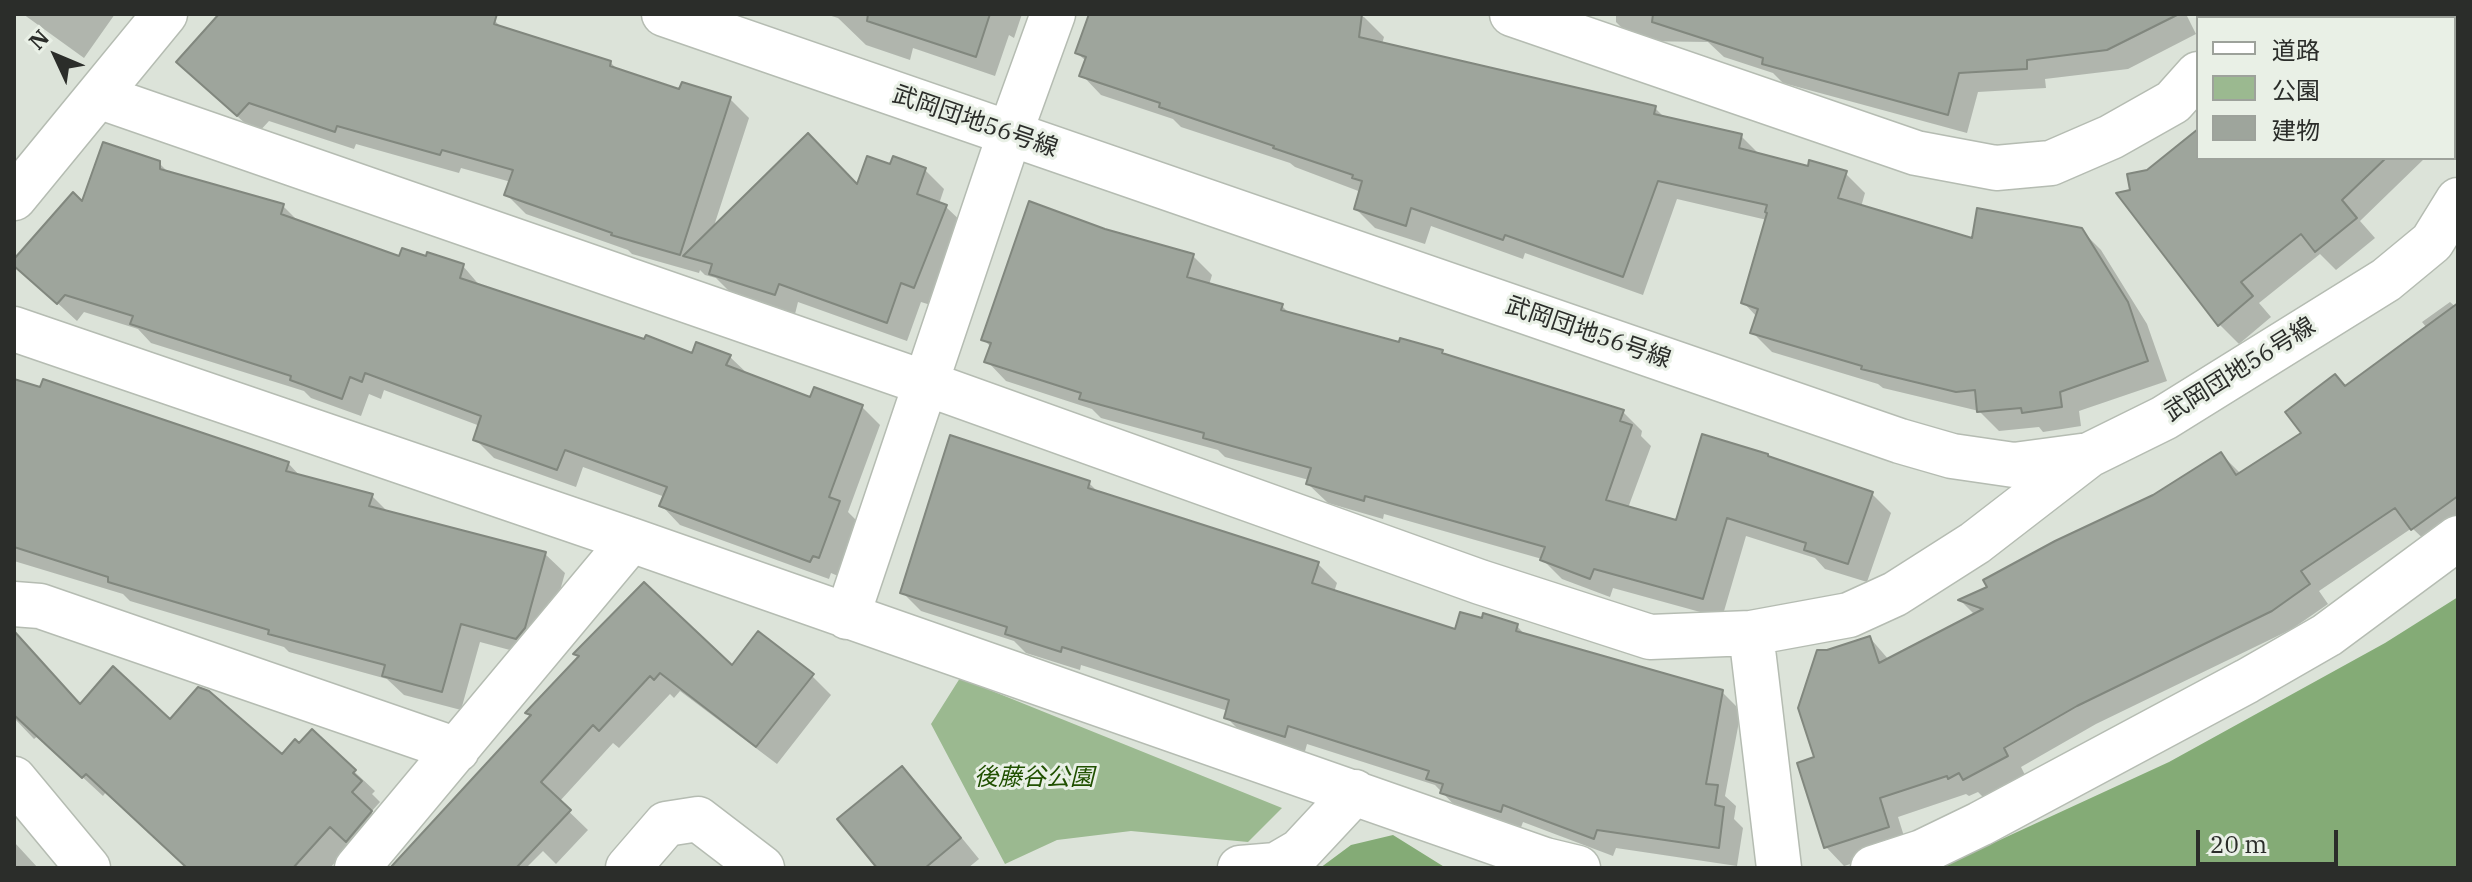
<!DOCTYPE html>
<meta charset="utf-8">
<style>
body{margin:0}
#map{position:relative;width:2472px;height:882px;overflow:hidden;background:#dce3d9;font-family:"IBM Plex Serif","Noto Sans JP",serif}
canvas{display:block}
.frame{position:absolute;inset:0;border:16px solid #2b2d2a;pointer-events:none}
.legend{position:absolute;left:2196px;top:16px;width:260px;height:144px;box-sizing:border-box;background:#e9f0e6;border:2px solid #9da29b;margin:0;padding:10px 14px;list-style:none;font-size:24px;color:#2b2d2a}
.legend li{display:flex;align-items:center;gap:16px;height:40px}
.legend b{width:40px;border:2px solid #9da29b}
.north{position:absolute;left:16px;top:16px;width:80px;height:80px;-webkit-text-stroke:6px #e9f0e6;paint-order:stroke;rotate:314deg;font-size:22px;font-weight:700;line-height:32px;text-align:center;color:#2b2d2a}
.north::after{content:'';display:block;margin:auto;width:28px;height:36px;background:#2b2d2a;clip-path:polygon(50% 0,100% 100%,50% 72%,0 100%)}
.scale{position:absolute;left:2196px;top:830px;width:142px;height:36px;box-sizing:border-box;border:4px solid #2b2d2a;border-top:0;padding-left:10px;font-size:24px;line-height:28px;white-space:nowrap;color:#2b2d2a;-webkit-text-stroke:6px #e9f0e6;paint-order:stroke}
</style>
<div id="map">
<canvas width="2472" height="882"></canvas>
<div class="frame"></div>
<ul class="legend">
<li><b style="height:10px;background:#fff"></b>道路</li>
<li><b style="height:22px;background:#9bb990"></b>公園</li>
<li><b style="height:22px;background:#9ea59c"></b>建物</li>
</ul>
<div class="north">N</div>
<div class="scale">20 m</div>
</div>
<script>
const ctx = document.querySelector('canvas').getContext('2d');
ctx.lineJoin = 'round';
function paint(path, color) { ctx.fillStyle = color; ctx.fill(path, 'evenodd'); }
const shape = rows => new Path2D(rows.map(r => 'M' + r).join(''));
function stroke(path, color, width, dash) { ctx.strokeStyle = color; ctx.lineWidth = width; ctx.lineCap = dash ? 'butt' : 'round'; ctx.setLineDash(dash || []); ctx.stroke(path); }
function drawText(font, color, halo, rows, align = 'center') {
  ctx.font = font + ' "IBM Plex Serif","Noto Sans JP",serif'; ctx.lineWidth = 6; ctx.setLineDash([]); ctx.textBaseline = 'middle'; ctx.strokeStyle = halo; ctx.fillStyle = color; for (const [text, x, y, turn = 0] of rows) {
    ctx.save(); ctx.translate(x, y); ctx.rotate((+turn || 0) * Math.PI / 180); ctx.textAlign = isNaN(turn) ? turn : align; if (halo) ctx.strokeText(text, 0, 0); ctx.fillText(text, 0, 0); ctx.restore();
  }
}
paint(shape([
 [960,678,1282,808,1248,842,1131,831,1057,840,1005,864,931,724]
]), '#9bb990');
paint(shape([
 [2458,597,2458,868,1939,868,2169,762,2385,643],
 [1393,835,1446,868,1320,868,1351,845]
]), '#84ab76');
paint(shape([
 [23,14,115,14,84,58],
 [222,14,474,14,495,21,503,29,610,62,619,71,681,91,730,99,749,118,713,229,858,187,891,167,925,170,944,189,939,204,946,207,966,226,934,306,921,302,907,341,798,302,795,314,731,293,716,278,705,275,700,270,699,273,632,254,628,250,526,214,507,195,511,182,461,168,459,173,356,144,354,149,269,121,257,134,198,81],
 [825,14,1022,14,1014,38,1009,35,995,76,913,48,910,60,866,45,838,18],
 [1095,14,1355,14,1364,17,1384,37,1382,44,1655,108,1666,119,1741,136,1761,156,1809,168,1845,173,1865,193,1861,207,1973,241,2081,230,2101,250,2147,324,2167,381,2079,411,2081,426,2043,432,2039,427,1999,431,1979,411,1883,388,1878,384,1772,352,1752,332,1757,317,1743,302,1767,220,1677,199,1643,295,1525,253,1523,259,1431,226,1425,244,1375,228,1356,209,1361,192,1295,167,1290,163,1181,127,1173,119,1101,95,1082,75,1086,61,1077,53],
 [1616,14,2186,14,2196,34,2128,69,2045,79,2046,88,1978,92,1967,133,1783,83,1773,73,1724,57,1708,42,1635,41,1616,22],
 [2198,132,2198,158,2425,158,2360,221,2375,238,2336,270,2320,254,2259,303,2271,317,2239,344,2219,324,2133,191,2148,172],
 [159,163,170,174,283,206,300,223,400,259,463,266,481,287,694,355,730,357,750,376,811,400,862,407,880,425,848,512,858,522,838,576,831,573,829,579,680,525,662,506,665,497,583,467,576,487,494,458,475,439,480,426,384,390,381,399,369,394,361,416,311,398,304,391,151,343,138,329,84,312,77,321,14,263,83,205],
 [1104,231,1193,256,1212,275,1209,285,1282,306,1290,314,1401,344,1442,352,1446,356,1623,412,1642,431,1641,436,1651,446,1628,508,1678,522,1771,459,1872,494,1891,513,1867,582,1825,569,1815,558,1746,536,1722,618,1613,588,1610,597,1562,579,1542,559,1384,514,1383,519,1328,503,1308,484,1309,480,1225,457,1218,450,1101,418,1092,409,1006,381,987,361,991,347,983,339],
 [2450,302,2458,309,2458,528,2432,547,2412,528,2319,591,2328,604,2292,629,2096,724,2021,767,2025,775,1984,798,1978,792,1969,796,1966,794,1898,817,1907,846,1844,866,1826,847,1816,759,1827,652,1870,638,1889,660,1975,615,1961,601,2154,496,2221,454,2241,474,2304,434,2346,388,2427,328,2422,322],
 [14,381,288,463,301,477,372,496,388,512,545,554,565,573,544,648,536,657,480,642,461,710,404,695,387,679,289,652,284,647,130,601,123,594,14,561],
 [1089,483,1100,494,1318,564,1337,583,1334,592,1456,631,1517,626,1526,636,1722,692,1741,711,1725,796,1736,806,1734,819,1743,828,1737,866,1616,848,1613,856,1523,822,1520,830,1461,812,1435,785,1307,744,1304,755,1245,736,1226,717,1228,711,1081,665,1080,670,1026,653,1014,641,921,611,902,592],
 [14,639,80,706,170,722,282,756,299,746,312,732,375,791,372,794,380,802,371,812,391,832,351,845,330,868,181,868,184,864,106,792,103,796,38,736,34,739,14,718],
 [576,654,812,676,831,695,777,764,680,691,674,698,670,694,619,748,613,743,559,802,588,830,556,864,543,851,526,868,392,868,531,717,527,713,580,658],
 [902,768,921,788,979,859,968,868,879,868],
 [15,843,38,868,14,868]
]), '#0003');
const building = shape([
 [219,14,497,14,494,24,611,61,610,66,679,89,682,82,731,97,680,255,611,235,612,233,504,195,513,170,442,150,440,155,337,126,335,132,249,103,237,116,176,62,219,14],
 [868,14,990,14,976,57,867,21,868,14],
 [1089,14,1362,14,1359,37,1656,106,1654,114,1742,134,1739,148,1808,166,1809,160,1847,171,1838,198,1972,238,1977,208,2082,228,2128,302,2148,361,2060,392,2062,407,2022,413,2021,408,1977,412,1975,390,1956,392,1861,369,1862,366,1750,333,1758,309,1741,303,1767,213,1765,212,1767,205,1658,181,1623,277,1505,235,1503,240,1411,208,1406,226,1354,209,1362,181,1352,178,1353,175,1273,148,1274,146,1159,107,1160,103,1079,76,1086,57,1075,53,1089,14],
 [1653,14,2179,14,2107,50,2027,60,2027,69,1959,73,1948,115,1762,64,1763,58,1652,22,1653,14],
 [2198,129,2198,158,2386,158,2342,200,2357,218,2315,252,2301,234,2241,282,2253,296,2218,326,2116,193,2130,190,2127,174,2147,170,2198,129],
 [808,133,857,184,867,156,890,164,893,156,926,168,917,194,947,205,914,288,901,283,887,323,779,284,775,295,709,274,712,264,683,256,808,133],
 [103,142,160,161,160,169,284,204,281,214,399,256,402,248,426,256,427,252,464,264,460,278,644,339,646,335,692,353,696,342,731,355,726,365,810,397,814,387,863,405,829,497,840,501,819,558,813,556,810,562,659,506,667,487,565,450,557,470,473,440,481,416,365,373,362,382,350,377,342,399,290,380,291,376,130,324,133,316,65,295,57,304,14,266,14,259,73,192,82,201,103,142],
 [1029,201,1105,229,1194,254,1187,277,1283,304,1281,310,1399,342,1400,338,1443,350,1442,353,1624,410,1620,421,1632,425,1606,500,1676,520,1702,434,1768,454,1768,456,1873,492,1848,564,1804,550,1806,543,1727,518,1703,599,1594,569,1590,579,1540,560,1545,547,1365,496,1364,501,1306,484,1311,468,1203,438,1204,433,1079,399,1081,393,984,362,991,343,981,340,1029,201],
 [2458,303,2458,496,2411,530,2395,508,2301,571,2310,584,2272,611,2077,706,2004,748,2008,756,1963,780,1959,773,1948,779,1947,776,1880,798,1889,827,1824,848,1797,763,1814,757,1798,708,1817,650,1827,650,1870,636,1879,663,1983,609,1958,600,1987,587,1983,580,2055,541,2153,495,2221,452,2236,475,2301,433,2285,412,2335,374,2345,386,2458,303],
 [14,379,40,387,43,379,289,462,286,471,373,494,369,506,546,552,525,628,516,639,461,624,442,692,382,676,385,665,268,634,269,630,108,582,108,577,14,547,14,379],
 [950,435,1090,481,1088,488,1104,493,1319,562,1312,583,1455,629,1460,612,1482,618,1483,613,1518,624,1516,631,1723,690,1706,784,1718,785,1715,805,1724,807,1719,848,1597,830,1594,839,1503,805,1501,812,1440,793,1443,784,1426,779,1429,771,1288,726,1285,737,1224,718,1229,700,1062,647,1061,652,1005,634,1007,627,900,593,950,435],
 [644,582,732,665,758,631,814,674,756,747,660,673,654,680,650,676,599,731,593,725,541,782,571,810,516,868,390,868,531,715,525,713,579,656,573,654,644,582],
 [14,631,80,704,113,666,170,719,198,687,209,691,282,754,295,739,299,743,312,729,356,770,353,773,362,781,352,792,372,811,346,842,330,827,293,868,187,868,86,774,82,778,14,715,14,631],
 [902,766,961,838,925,868,877,868,837,819,902,766]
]);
paint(building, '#9ea59c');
stroke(building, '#81877e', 2);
const minor = shape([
 [664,14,1900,441,1952,456,2014,465,2089,455,2164,418,2386,280,2432,242,2458,200],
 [1512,14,1916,153,1996,168,2051,163,2111,137,2173,102,2198,74],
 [2382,14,2390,18],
 [2238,18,2240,14],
 [2454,71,2458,79],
 [98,96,925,383,1480,582,1650,637,1751,633,1849,615,1895,594,1975,543,2089,455],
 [14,198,165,14],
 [14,329,631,540,1545,860,1578,868],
 [14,604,40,606,457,750],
 [847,617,1010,133,1053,14],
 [1751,633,1779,868],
 [14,779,88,868],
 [357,868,631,540],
 [628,868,666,824,698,819,762,868],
 [1240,868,1276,865,1300,851,1355,792],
 [1873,868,1922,852,1980,824,2247,681,2327,635,2458,538]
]);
stroke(minor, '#b5bcb2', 47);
stroke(minor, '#fff', 44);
drawText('24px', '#2b2d2a', '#e9f0e6', [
 ["武岡団地56号線",975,122,19],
 ["武岡団地56号線",1588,333,19],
 ["武岡団地56号線",2240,370,-32]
]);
drawText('italic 24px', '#205000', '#e9f0e6', [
 ["後藤谷公園",1034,778]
]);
</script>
